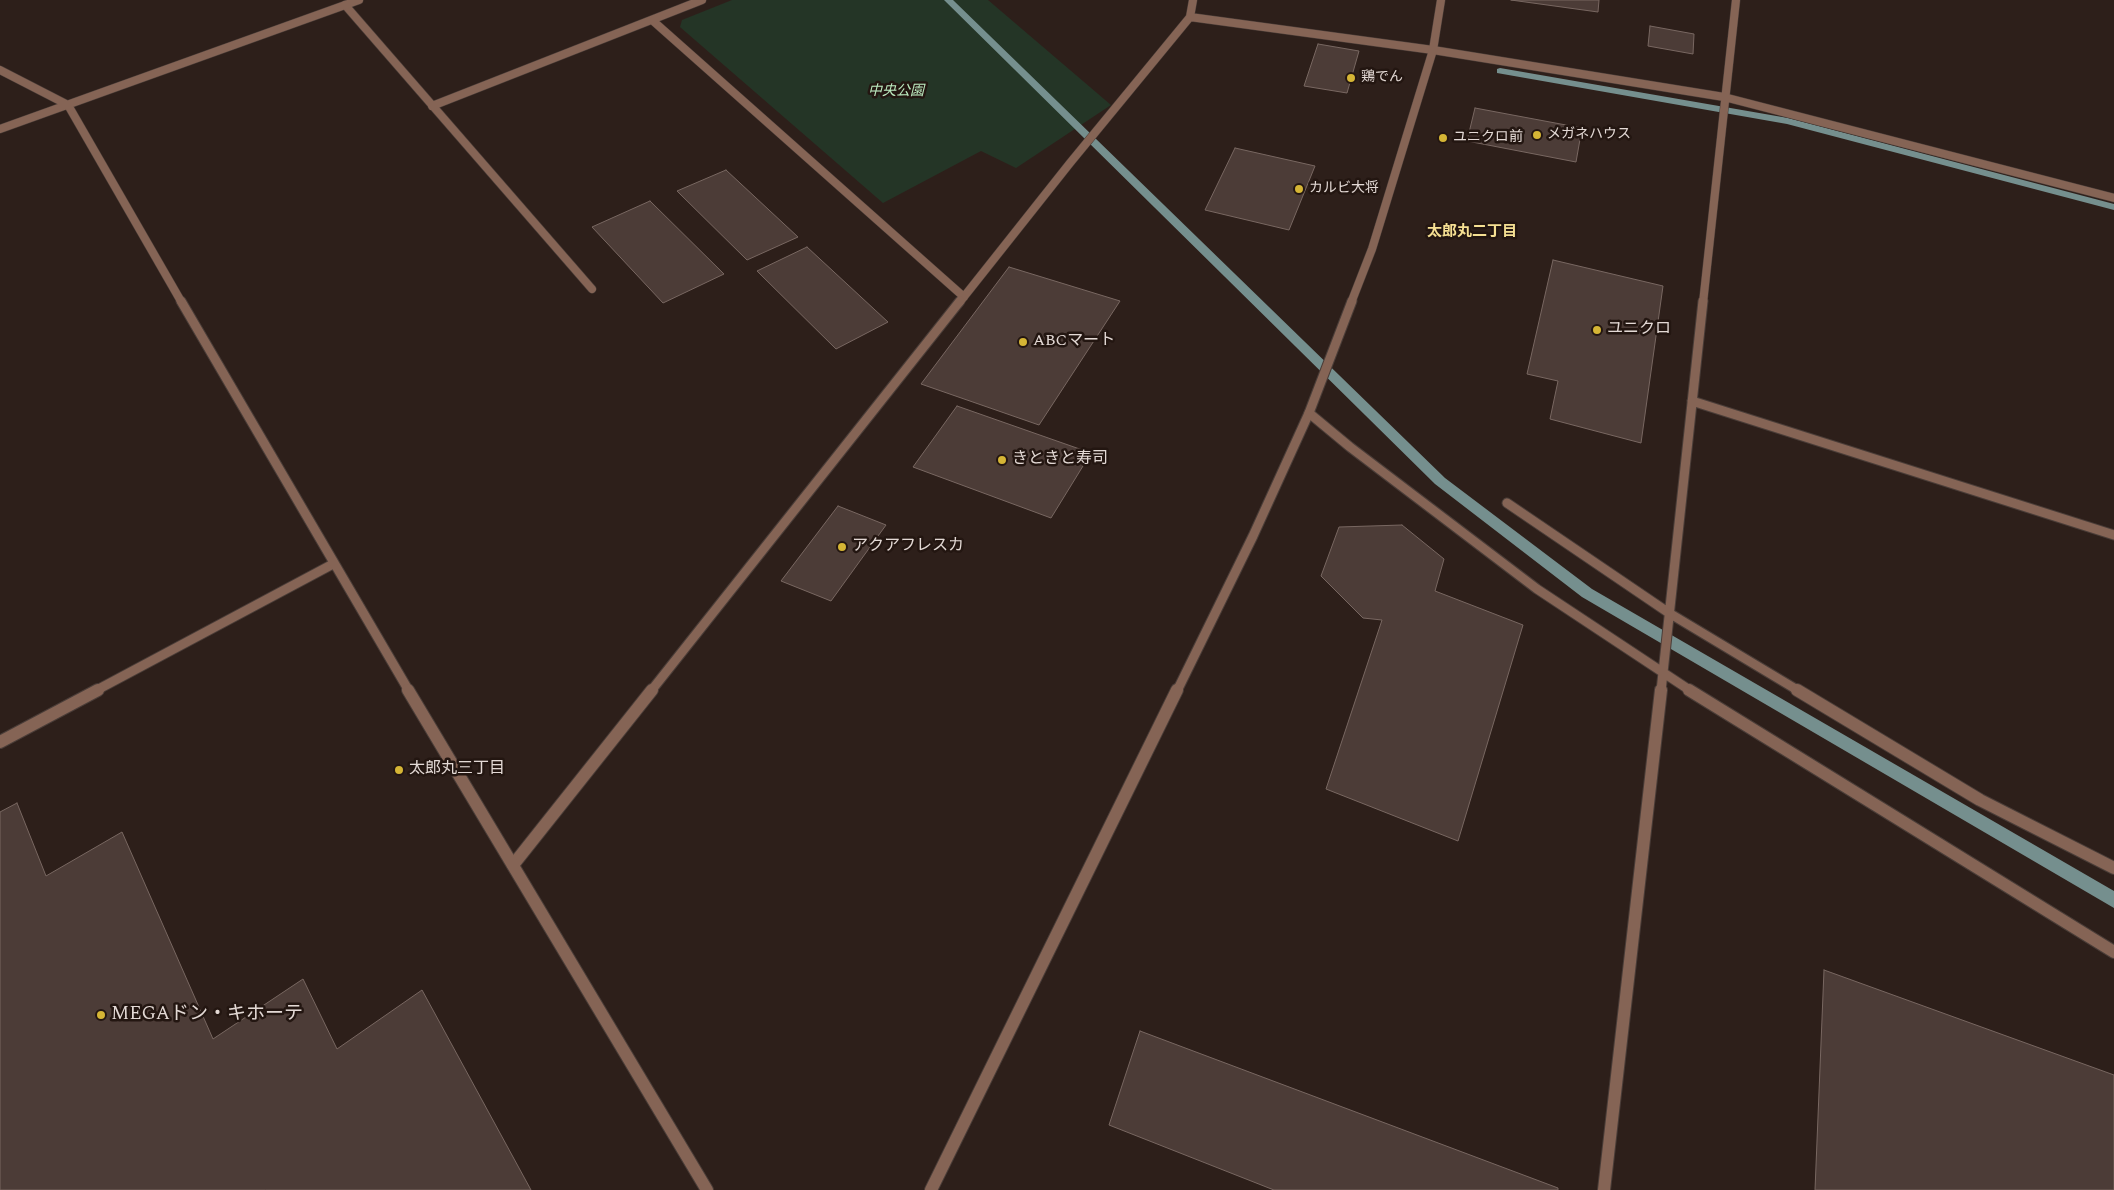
<!DOCTYPE html>
<meta charset="utf-8">
<style>
body{margin:0}
canvas{display:block;background:#2d1f1a}
</style>
<canvas width="2114" height="1190"></canvas>
<script>
const ctx = document.querySelector('canvas').getContext('2d');
ctx.lineJoin = 'round';
function paint(path, color) { ctx.fillStyle = color; ctx.fill(path, 'evenodd'); }
const shape = rows => new Path2D(rows.map(r => 'M' + r).join(''));
function stroke(path, color, width, dash) { ctx.strokeStyle = color; ctx.lineWidth = width; ctx.lineCap = dash ? 'butt' : 'round'; ctx.setLineDash(dash || []); ctx.stroke(path); }
function drawText(font, color, halo, rows, align = 'center') {
  ctx.font = font + ' Spectral,"Noto Sans JP",serif'; ctx.lineWidth = 5; ctx.setLineDash([]); ctx.textBaseline = 'middle'; ctx.strokeStyle = halo; ctx.fillStyle = color; for (const [text, x, y, turn = 0] of rows) {
    ctx.save(); ctx.translate(x, y); ctx.rotate((+turn || 0) * Math.PI / 180); ctx.textAlign = isNaN(turn) ? turn : align; if (halo) ctx.strokeText(text, 0, 0); ctx.fillText(text, 0, 0); ctx.restore();
  }
}
paint(shape([
 [732,0,988,0,1111,105,1016,168,981,151,883,203,680,27,682,20]
]), '#243526');
paint(shape([
 [944,0,953,0,1445,478,1592,589,2114,891,2114,908,1582,597,1435,484,944,0],
 [1500,68,1788,118,2114,204,2114,210,1787,124,1497,73,1497,69,1500,68]
]), '#758f8e');
const building = shape([
 [1511,0,1599,0,1598,12,1511,0],
 [1650,26,1694,34,1693,54,1648,46,1650,26],
 [1318,44,1359,51,1347,93,1304,86,1318,44],
 [1475,108,1582,128,1576,162,1467,141,1475,108],
 [1235,148,1315,166,1289,230,1205,210,1235,148],
 [726,170,798,237,747,260,677,191,726,170],
 [650,201,724,274,663,303,592,227,650,201],
 [807,247,888,322,836,349,757,271,807,247],
 [1553,260,1663,286,1641,443,1550,419,1558,381,1527,374,1553,260],
 [1009,267,1120,301,1039,425,921,384,1009,267],
 [957,406,1091,453,1051,518,913,467,957,406],
 [838,506,886,525,831,601,781,581,838,506],
 [1402,525,1444,559,1435,591,1523,625,1458,841,1326,789,1382,620,1363,618,1321,576,1339,527,1402,525],
 [17,803,46,876,122,832,213,1039,303,979,337,1049,422,990,531,1190,0,1190,0,812,17,803],
 [1824,970,2114,1075,2114,1190,1815,1190,1824,970],
 [1140,1031,1558,1188,1558,1190,1274,1190,1109,1125,1140,1031]
]);
paint(building, '#4c3c37');
stroke(building, '#786761', 1);
const minorFar2 = shape([
 [345,5,592,289],
 [1190,17,1433,50,1724,97,2114,198],
 [652,20,964,297],
 [432,106,702,0],
 [959,303,1070,163,1190,17,1193,0],
 [1703,303,1736,0]
]);
const minorFar1 = shape([
 [1692,401,2114,535],
 [1309,413,1350,447,1537,589,1691,691],
 [1507,503,1669,613,1799,691],
 [95,691,333,564],
 [651,691,960,301],
 [1661,691,1703,301]
]);
const minor = shape([
 [1689,690,2114,952],
 [1797,690,1980,800,2114,868],
 [0,742,98,690],
 [513,865,652,690],
 [1604,1190,1661,690]
]);
const tertiaryFar2 = shape([
 [0,70,68,105,182,303],
 [0,129,359,0],
 [1351,303,1372,249,1433,50,1441,0]
]);
const tertiaryFar1 = shape([
 [181,301,409,691],
 [1177,691,1253,536,1309,413,1352,301]
]);
const tertiary = shape([
 [408,690,707,1190],
 [931,1190,1177,690]
]);
stroke(minorFar2, '#4a3d38', 9);
stroke(minorFar1, '#4a3d38', 11);
stroke(minor, '#4a3d38', 14);
stroke(tertiaryFar2, '#4a3d38', 9);
stroke(tertiaryFar1, '#4a3d38', 11);
stroke(tertiary, '#4a3d38', 14);
stroke(minorFar2, '#856455', 8);
stroke(minorFar1, '#856455', 9);
stroke(minor, '#856455', 12);
stroke(tertiaryFar2, '#856455', 8);
stroke(tertiaryFar1, '#856455', 9);
stroke(tertiary, '#856455', 12);
for (const [x, y, r, color] of [
 [1351,78,5,"#d5b535"],
 [1537,135,5,"#d5b535"],
 [1443,138,5,"#d5b535"],
 [1299,189,5,"#d5b535"],
 [1597,330,5,"#d5b535"],
 [1023,342,5,"#d5b535"],
 [1002,460,5,"#d5b535"],
 [842,547,5,"#d5b535"],
 [399,770,5,"#d5b535"],
 [101,1015,5,"#d5b535"]
]) { const dot = new Path2D(); dot.arc(x, y, r, 0, 2 * Math.PI); ctx.fillStyle = color; ctx.fill(dot); stroke(dot, '#231611', 2); }
drawText('14px', '#e3d9d5', '#231611', [
 ["鶏でん",1361,78],
 ["メガネハウス",1547,135],
 ["ユニクロ前",1453,138],
 ["カルビ大将",1309,189]
], 'left');
drawText('italic 14px', '#bcebc0', '#231611', [
 ["中央公園",896,92]
]);
drawText('bold 15px', '#f5df92', '#231611', [
 ["太郎丸二丁目",1472,233]
]);
drawText('16px', '#e3d9d5', '#231611', [
 ["ユニクロ",1607,330],
 ["ABCマート",1033,342],
 ["きときと寿司",1012,460],
 ["アクアフレスカ",852,547],
 ["太郎丸三丁目",409,770]
], 'left');
drawText('19px', '#e3d9d5', '#231611', [
 ["MEGAドン・キホーテ",111,1015]
], 'left');
</script>
